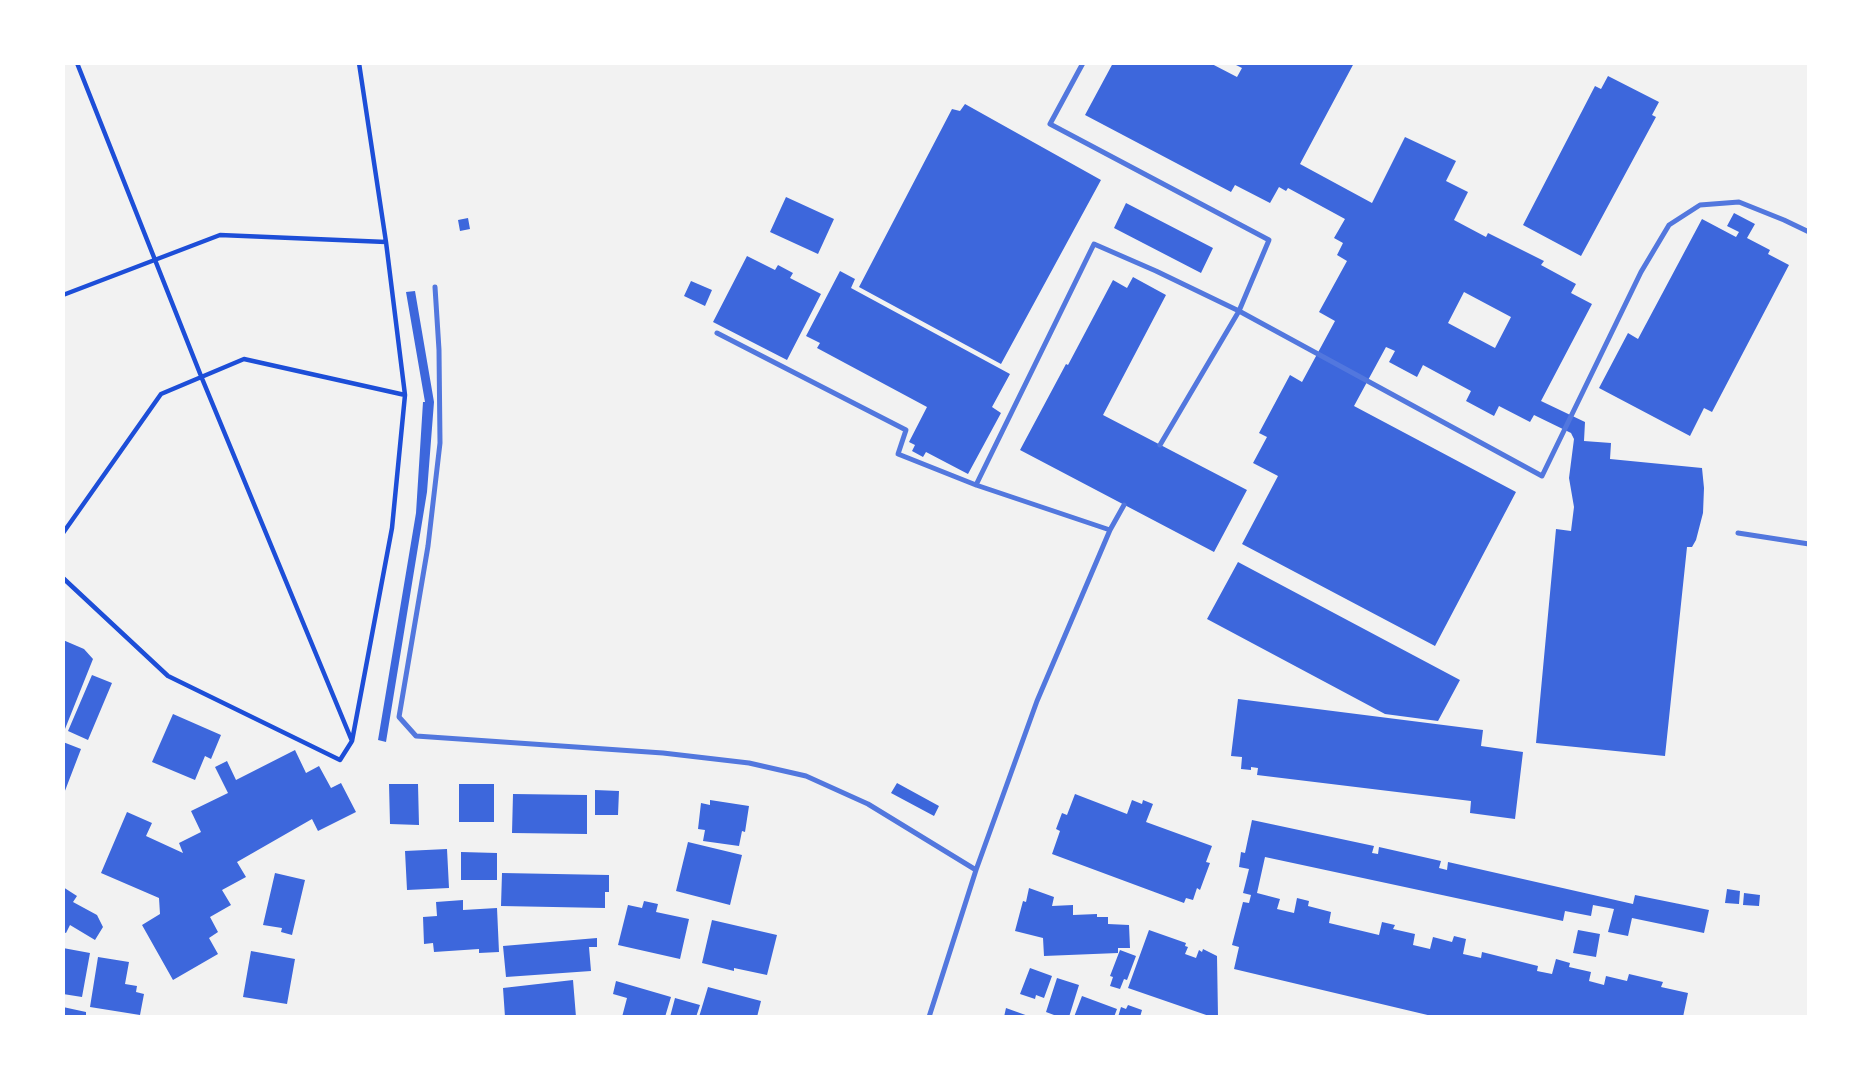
<!DOCTYPE html>
<style>
body{margin:0}
#map{position:relative;width:1872px;height:1080px;overflow:hidden;background:#f2f2f2;font-family:"Noto Sans",sans-serif}
canvas{display:block}
.frame{position:absolute;inset:0;border:65px solid #fff;pointer-events:none}
</style>
<div id="map">
<canvas width="1872" height="1080"></canvas>
<div class="frame"></div>
</div>
<script>
const ctx = document.querySelector('canvas').getContext('2d');
ctx.lineJoin = 'round';
function paint(path, color) { ctx.fillStyle = color; ctx.fill(path, 'evenodd'); }
const shape = rows => new Path2D(rows.map(r => 'M' + r).join(''));
function stroke(path, color, width, dash) { ctx.strokeStyle = color; ctx.lineWidth = width; ctx.lineCap = dash ? 'butt' : 'round'; ctx.setLineDash(dash || []); ctx.stroke(path); }
paint(shape([
 [1113,63,1210,63,1237,77,1242,68,1232,63,1354,63,1300,164,1372,203,1405,137,1456,161,1446,181,1468,192,1454,220,1486,237,1488,233,1544,261,1541,265,1576,284,1571,293,1592,304,1541,401,1585,422,1584,441,1611,443,1610,459,1702,468,1704,488,1703,513,1696,540,1692,547,1687,547,1665,756,1536,743,1556,529,1571,531,1574,507,1569,478,1574,439,1571,433,1534,415,1530,422,1499,406,1494,416,1466,401,1471,391,1423,365,1417,377,1389,362,1395,351,1386,347,1354,406,1516,492,1435,646,1242,544,1278,476,1253,463,1267,437,1259,433,1290,375,1302,382,1335,321,1319,312,1347,261,1337,255,1343,243,1334,238,1345,219,1288,188,1286,191,1279,187,1270,203,1235,185,1231,192,1085,115],
 [1464,292,1511,317,1495,348,1448,323],
 [1608,76,1659,102,1652,115,1656,117,1581,256,1523,225,1595,86,1601,89],
 [965,104,1101,180,1001,364,859,287,952,109,960,111],
 [786,197,834,219,818,254,770,232],
 [1126,203,1213,248,1201,273,1114,228],
 [1734,213,1755,224,1747,238,1770,250,1768,254,1789,265,1712,412,1704,408,1690,436,1599,388,1628,333,1638,339,1702,219,1736,237,1739,232,1727,226],
 [468,218,470,229,460,231,458,220],
 [747,256,775,270,778,265,793,273,790,278,821,294,787,360,713,322],
 [840,271,855,279,851,288,1010,374,992,407,1001,413,968,474,926,452,923,457,912,451,915,445,909,442,927,407,817,348,820,343,806,336],
 [1133,277,1166,295,1103,415,1247,490,1214,552,1020,450,1066,364,1068,365,1113,280,1127,288],
 [691,281,712,290,705,306,684,296],
 [415,291,434,402,427,492,386,742,378,740,416,513,423,402,425,402,406,292],
 [1238,562,1460,680,1438,721,1385,714,1207,619],
 [63,640,84,649,93,659,63,734],
 [92,675,112,683,88,740,68,731],
 [1238,699,1483,730,1481,746,1523,752,1515,819,1470,813,1471,801,1257,775,1258,768,1251,767,1251,770,1241,769,1242,757,1231,756],
 [173,714,221,735,211,759,205,756,195,780,152,762],
 [63,742,81,749,63,796],
 [295,750,306,773,319,766,331,788,341,783,356,812,318,831,312,819,237,862,246,877,222,890,231,905,210,917,218,932,209,938,218,954,173,980,142,925,160,914,159,898,101,873,127,812,152,823,146,836,183,853,179,843,201,832,191,811,228,793,215,767,227,761,236,780],
 [897,783,939,806,934,816,891,793],
 [389,784,418,784,419,825,390,824],
 [459,784,494,784,494,822,459,822],
 [595,790,619,791,618,815,595,815],
 [513,794,587,795,587,834,512,833],
 [1075,794,1127,814,1132,800,1142,804,1143,800,1153,804,1146,822,1212,846,1206,862,1210,863,1200,890,1197,888,1193,900,1186,898,1184,903,1052,854,1060,831,1056,829,1062,813,1067,815],
 [710,800,749,806,745,832,742,831,739,846,703,841,705,830,698,829,701,803,710,805],
 [1252,820,1374,846,1372,853,1378,854,1379,847,1441,861,1439,868,1447,870,1448,862,1633,904,1635,895,1709,910,1704,933,1632,918,1628,936,1608,932,1614,909,1593,905,1591,916,1565,911,1563,921,1265,857,1257,893,1280,899,1277,909,1294,913,1297,898,1309,901,1308,906,1331,912,1329,923,1379,935,1382,922,1395,925,1393,929,1415,934,1413,945,1430,949,1433,937,1452,942,1454,936,1466,939,1463,954,1481,958,1482,952,1538,966,1537,971,1552,974,1556,959,1570,963,1569,967,1591,972,1589,981,1604,985,1606,976,1627,981,1629,974,1663,982,1661,987,1688,993,1683,1017,1436,1017,1234,969,1239,947,1232,945,1243,902,1249,903,1251,895,1243,893,1249,869,1239,867,1241,852,1245,853],
 [688,842,742,855,730,905,676,891],
 [447,849,449,888,407,890,405,851],
 [461,852,497,853,497,880,461,880],
 [275,873,305,880,292,935,281,932,282,928,263,925],
 [502,873,609,875,609,892,605,892,605,908,501,906],
 [63,887,77,896,73,902,97,915,103,927,95,940,70,925,66,933,63,932],
 [1029,888,1054,897,1052,906,1073,905,1073,915,1097,914,1097,917,1108,917,1108,924,1129,925,1130,948,1118,948,1118,953,1044,956,1043,938,1015,931,1023,901,1026,902],
 [1727,889,1740,891,1739,904,1725,903],
 [1744,893,1760,895,1759,906,1743,905],
 [463,900,463,910,497,908,499,952,479,953,479,949,434,952,433,943,424,944,423,917,437,916,436,902],
 [644,901,658,904,656,912,689,919,680,959,618,945,628,905,642,908],
 [712,920,777,935,767,975,734,968,734,971,702,963],
 [1149,930,1186,943,1185,946,1188,947,1185,954,1196,958,1199,950,1202,952,1203,949,1217,956,1218,1017,1212,1017,1128,988],
 [1578,930,1600,934,1596,957,1573,953],
 [597,938,597,947,589,947,591,971,506,977,503,946],
 [63,948,90,953,82,997,63,994],
 [1120,950,1136,956,1127,980,1124,979,1120,989,1110,986,1113,977,1110,976],
 [251,951,295,959,287,1004,243,997],
 [98,957,129,962,125,984,137,986,136,992,144,994,140,1015,90,1007],
 [1030,968,1052,976,1044,998,1036,995,1035,999,1020,994],
 [1057,978,1079,985,1069,1017,1054,1017,1054,1015,1046,1012],
 [573,980,576,1017,505,1017,503,988],
 [616,981,671,997,665,1017,622,1017,627,998,613,994],
 [708,987,761,1001,757,1017,699,1017],
 [1082,996,1117,1009,1114,1017,1074,1017],
 [675,998,700,1005,696,1017,670,1017],
 [1128,1005,1142,1010,1140,1017,1118,1017,1121,1007,1126,1009],
 [63,1007,86,1012,86,1017,63,1017],
 [1006,1008,1031,1017,1004,1017]
]), '#3d67dc');
stroke(shape([
 [77,63,201,376,352,741,392,528,405,395,386,242,359,63],
 [63,295,220,235,386,242],
 [63,533,161,394,244,359,405,395],
 [63,578,168,676,340,760,352,741]
]), '#1d4ed8', 4.5);
stroke(shape([
 [1083,63,1050,124,1269,240,1239,311,1160,445],
 [435,287,439,350,440,443,428,546,399,717,416,736,663,753,749,763,806,776,868,804,976,870],
 [717,333,906,430,898,454,976,485,1110,530],
 [976,485,1094,244,1156,271,1239,311,1542,476,1641,272,1669,225,1700,205,1739,202,1784,220,1809,232],
 [1738,533,1809,544],
 [929,1017,976,870,1037,701,1110,530,1124,505]
]), '#5277de', 5);
</script>
